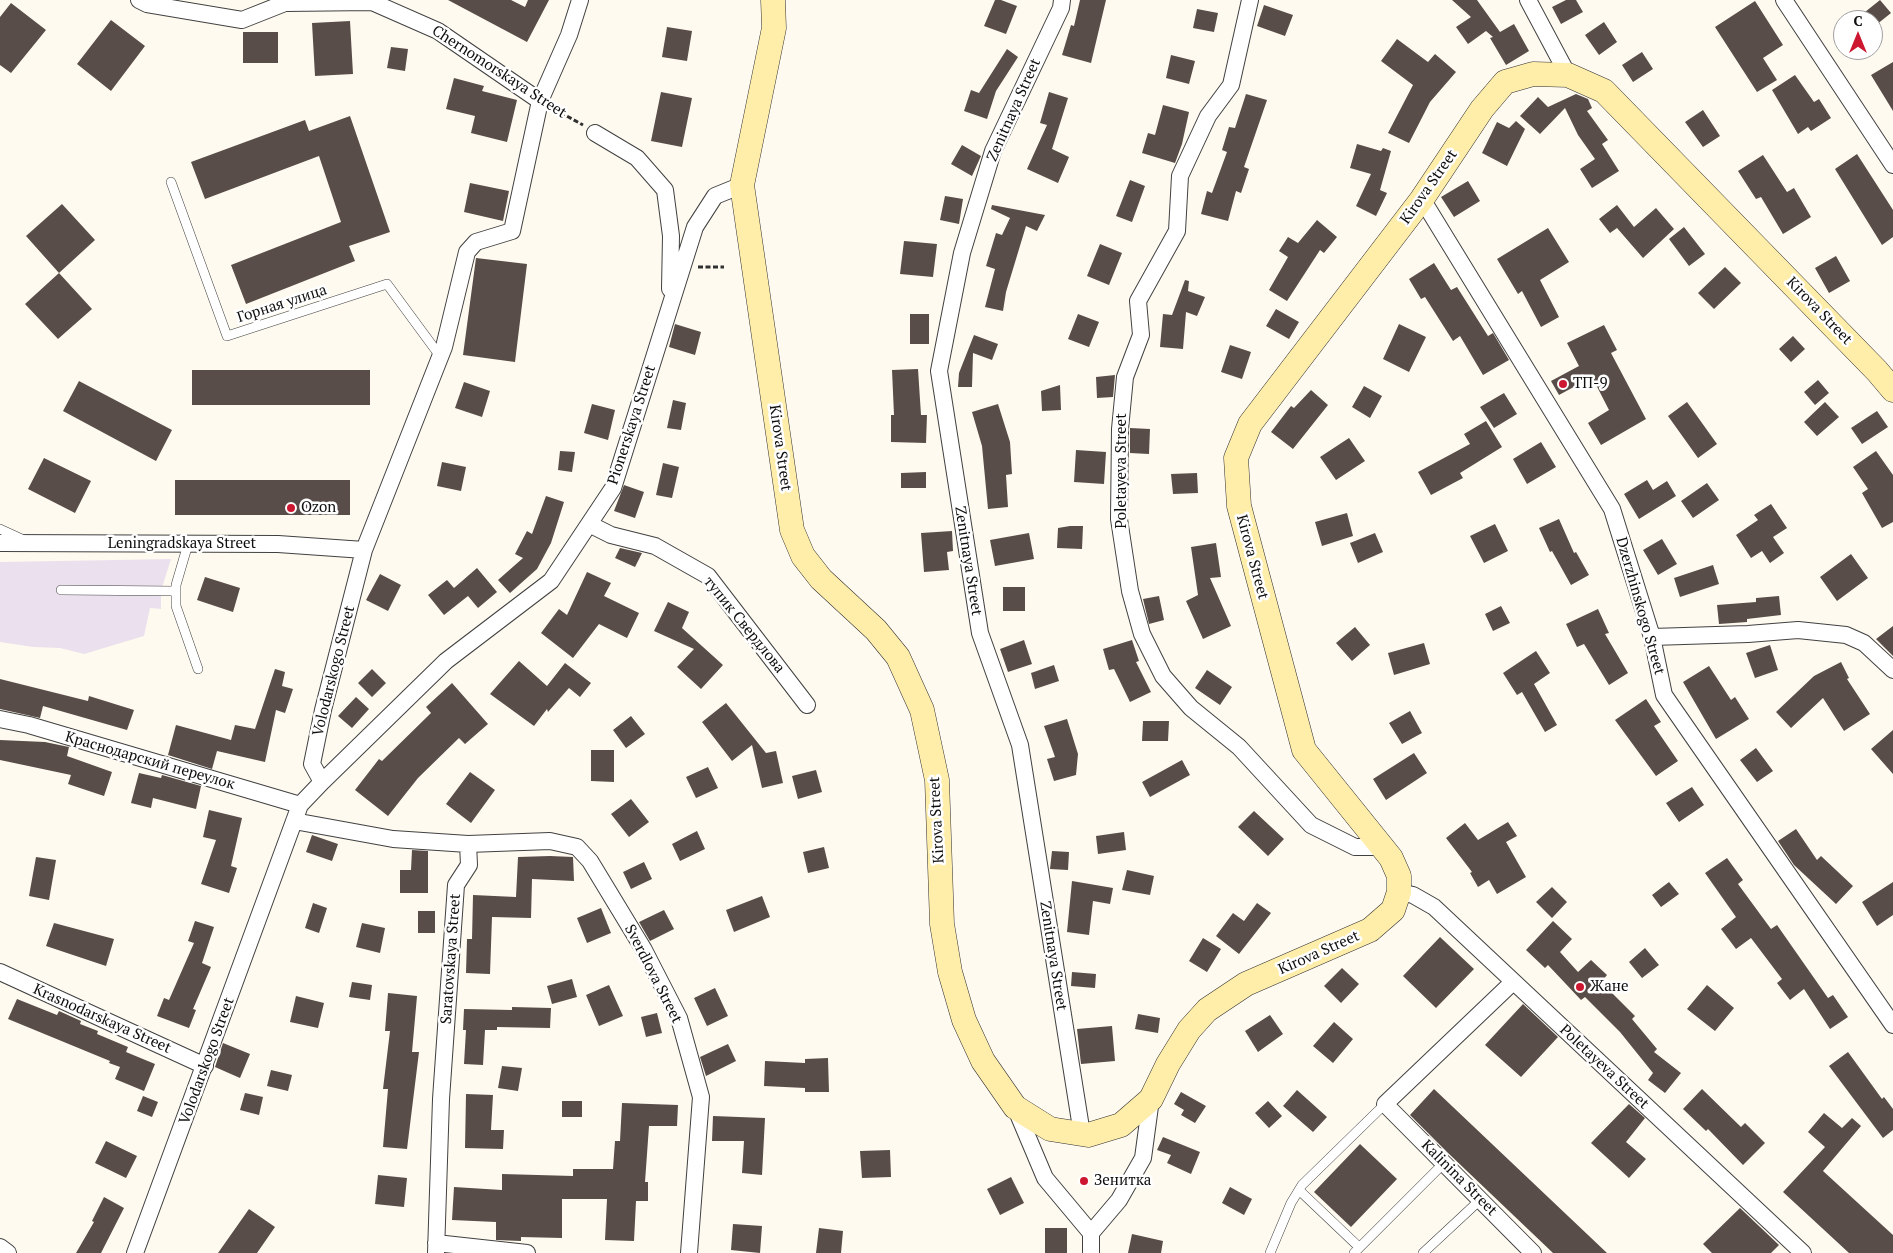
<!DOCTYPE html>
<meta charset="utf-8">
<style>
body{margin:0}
#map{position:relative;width:1893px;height:1253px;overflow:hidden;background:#fffaef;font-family:"PT Serif",serif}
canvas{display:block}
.north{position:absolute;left:1833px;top:10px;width:50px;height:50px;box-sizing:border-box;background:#fff;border:1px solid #9f9f9f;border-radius:50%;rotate:0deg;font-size:14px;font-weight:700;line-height:20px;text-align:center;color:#0e0e0e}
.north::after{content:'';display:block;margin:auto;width:18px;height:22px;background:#cd1731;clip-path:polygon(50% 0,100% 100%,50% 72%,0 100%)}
</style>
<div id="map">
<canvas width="1893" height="1253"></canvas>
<div class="north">С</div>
</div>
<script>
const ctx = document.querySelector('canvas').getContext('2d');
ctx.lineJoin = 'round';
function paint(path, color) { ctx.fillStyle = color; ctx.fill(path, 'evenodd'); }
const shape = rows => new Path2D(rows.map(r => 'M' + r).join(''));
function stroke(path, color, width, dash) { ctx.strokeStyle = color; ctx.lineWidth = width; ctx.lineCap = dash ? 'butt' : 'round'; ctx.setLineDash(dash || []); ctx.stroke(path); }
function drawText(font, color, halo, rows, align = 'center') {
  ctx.font = font + ' "PT Serif",serif'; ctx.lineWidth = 5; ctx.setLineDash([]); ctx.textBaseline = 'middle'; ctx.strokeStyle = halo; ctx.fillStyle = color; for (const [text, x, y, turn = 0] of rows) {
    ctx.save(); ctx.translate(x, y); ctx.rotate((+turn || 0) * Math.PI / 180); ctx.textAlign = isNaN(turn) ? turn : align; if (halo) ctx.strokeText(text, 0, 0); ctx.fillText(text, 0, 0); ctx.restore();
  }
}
paint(shape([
 [171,559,161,591,161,609,150,608,144,636,84,654,60,648,33,647,0,642,0,562]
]), '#ebe1ee');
paint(shape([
 [448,0,511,0,525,7,528,0,549,0,527,42],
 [995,0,1001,0,1017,6,1006,34,984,26],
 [1080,0,1106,0,1091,63,1062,55,1071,25,1074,26],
 [1452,0,1477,0,1500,32,1514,24,1529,51,1506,65,1490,38,1493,37,1486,31,1468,44,1456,27,1471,17],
 [1566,0,1576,0,1583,12,1561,24,1552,7],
 [1880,0,1891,13,1876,25,1865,12],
 [1755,1,1783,45,1763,58,1777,80,1757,92,1715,27],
 [11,3,46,30,11,73,0,65,0,17],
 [1264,5,1293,15,1285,36,1257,26],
 [1197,9,1218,13,1214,32,1193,28],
 [111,20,145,46,111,91,77,64],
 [350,21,353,74,315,76,312,23],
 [1604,22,1617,42,1599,55,1585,35],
 [667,27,692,31,687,61,662,57],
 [243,32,278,32,278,63,243,63],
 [1397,39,1428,62,1435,54,1456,72,1430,102,1409,143,1388,133,1413,85,1381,61],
 [391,47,408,49,405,71,387,68],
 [1007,49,1018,57,996,91,987,119,964,111,971,90,979,93],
 [1642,52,1653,69,1633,82,1622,65],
 [1171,55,1195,61,1189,84,1166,78],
 [1893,62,1893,111,1871,75],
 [1795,75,1814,102,1819,99,1831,118,1811,131,1808,127,1798,134,1772,90],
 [454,78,484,86,482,91,517,100,507,142,471,133,475,116,446,109],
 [661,92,692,98,682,147,651,141],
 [1049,92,1068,98,1052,149,1069,157,1058,183,1027,169,1047,125,1040,123],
 [1246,94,1267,100,1244,167,1249,169,1241,193,1236,191,1228,221,1201,214,1207,191,1212,193,1227,152,1222,150,1229,127,1235,128],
 [1576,94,1588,99,1592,108,1587,111,1608,140,1602,144,1619,171,1592,188,1580,169,1595,159,1578,135,1565,108,1540,134,1520,116,1538,97,1548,107],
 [1163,105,1189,112,1182,144,1175,163,1142,153,1148,133,1155,135],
 [1703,110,1720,136,1703,147,1685,122],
 [350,116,390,232,349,246,355,261,246,304,231,265,341,222,319,156,205,199,191,162,305,120,309,131],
 [1516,121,1525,129,1507,166,1482,153,1497,122,1509,128],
 [1357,144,1381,151,1383,148,1391,151,1380,190,1387,193,1376,216,1356,206,1371,174,1350,168],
 [962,145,981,156,972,176,951,164],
 [1857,154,1893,210,1893,237,1882,245,1835,169],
 [1763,155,1787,192,1794,188,1811,217,1783,234,1761,197,1756,199,1738,171],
 [1130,180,1145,186,1132,222,1116,216],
 [1468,181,1480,201,1454,217,1441,197],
 [470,183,509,191,503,221,464,212],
 [945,196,963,199,959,224,940,220],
 [62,204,95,240,59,273,26,236],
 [992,205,1045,215,1037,231,1026,226,1006,292,1003,311,985,307,995,269,986,266,996,233,1002,235,1010,218,991,209],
 [1617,205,1634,227,1656,208,1674,229,1643,258,1617,228,1610,233,1599,219],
 [1317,220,1337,237,1324,253,1320,250,1287,301,1269,290,1288,257,1279,251,1288,237,1298,243],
 [1684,227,1705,254,1689,266,1669,239],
 [1548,228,1569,262,1540,280,1559,317,1541,327,1522,291,1518,294,1497,259],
 [904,241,937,244,933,277,900,274],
 [1100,244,1122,253,1109,285,1087,276],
 [1836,256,1850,281,1829,293,1815,268],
 [476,258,527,264,515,362,463,355],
 [1434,263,1451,290,1457,287,1488,336,1493,333,1509,360,1483,375,1460,336,1453,341,1425,297,1421,299,1409,279],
 [1725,267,1741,283,1714,309,1698,293],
 [59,273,92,309,58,339,25,304],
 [1185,280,1189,281,1188,291,1205,297,1197,316,1186,312,1183,349,1160,347,1163,314,1172,315],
 [1276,309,1299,322,1289,339,1266,326],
 [910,314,929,314,929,344,910,344],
 [1078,314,1099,322,1089,347,1068,339],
 [675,324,701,332,695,355,669,347],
 [1399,324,1426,337,1409,372,1383,359],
 [1604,325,1617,350,1611,353,1646,419,1601,445,1588,423,1609,410,1592,377,1559,395,1551,381,1579,366,1567,343],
 [974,335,998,344,992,360,973,353,972,387,958,387,959,373],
 [1793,336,1805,349,1791,362,1779,349],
 [1230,345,1251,352,1242,379,1221,372],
 [918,369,921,415,927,415,926,443,891,442,891,415,894,415,892,370],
 [192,370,370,370,370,405,192,405],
 [1115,375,1113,397,1097,398,1096,377],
 [1818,380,1829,393,1815,405,1804,392],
 [79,381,172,430,156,461,63,411],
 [464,382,490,391,482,417,455,408],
 [1060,385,1061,410,1042,411,1041,391],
 [1364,386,1382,396,1370,418,1352,407],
 [1311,390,1328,405,1293,449,1271,432,1291,406,1294,408],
 [1504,393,1517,414,1494,428,1480,407],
 [673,400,686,403,681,430,667,428],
 [1687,402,1717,444,1698,458,1668,416],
 [1825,402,1839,417,1817,436,1804,422],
 [592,404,615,410,608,440,584,433],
 [998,404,1010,442,1012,474,1006,475,1008,507,988,509,982,446,972,412],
 [1877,411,1888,427,1862,444,1851,428],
 [1486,421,1502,447,1460,473,1463,478,1431,495,1418,472,1470,444,1464,434],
 [1130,428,1150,429,1149,454,1130,453],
 [1349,438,1365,461,1336,480,1320,457],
 [1541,442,1556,467,1527,484,1513,459],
 [1076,450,1106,452,1104,484,1074,482],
 [560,451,575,452,572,472,558,470],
 [1876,451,1893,475,1893,522,1882,528,1862,493,1868,489,1853,467],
 [44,458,91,481,75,513,28,489],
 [442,462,466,467,461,491,437,486],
 [663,463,679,467,672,498,656,495],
 [926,472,926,488,901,488,901,473],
 [1197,473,1198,493,1173,494,1171,474],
 [175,480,350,480,350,515,175,515],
 [1647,480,1653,490,1667,481,1676,496,1639,519,1624,494],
 [1707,483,1719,500,1693,518,1681,501],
 [624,485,644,492,635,518,614,511],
 [546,496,564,502,551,543,537,569,510,593,498,580,523,558,515,554,527,531,532,534],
 [1771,504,1787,528,1773,537,1784,553,1770,563,1762,551,1751,558,1736,535,1758,520,1754,515],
 [1347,513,1353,536,1322,546,1315,522],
 [1559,519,1574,553,1576,552,1589,575,1571,585,1552,551,1550,552,1539,528],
 [1495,524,1508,551,1484,563,1470,536],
 [1070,526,1083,526,1082,549,1057,548,1058,528],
 [952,531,953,551,947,552,949,570,924,572,921,533],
 [1029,533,1034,559,995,566,990,540],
 [1375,533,1383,552,1358,563,1350,543],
 [1662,539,1677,564,1658,575,1643,550],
 [1216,543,1221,577,1210,578,1231,626,1203,639,1186,601,1198,595,1191,547],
 [620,548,642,553,635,567,615,558],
 [1851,554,1868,578,1837,601,1820,577],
 [1713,565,1719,584,1680,597,1674,578],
 [477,568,497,592,478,608,468,596,444,615,428,595,447,580,454,588],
 [587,572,611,583,604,596,639,613,627,638,599,624,573,658,541,633,559,609,567,615],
 [380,574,401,585,388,611,366,600],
 [205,577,240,588,233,612,197,600],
 [1003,587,1025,587,1025,611,1003,611],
 [1159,596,1164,620,1149,624,1143,599],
 [1779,596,1781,615,1747,619,1747,622,1719,624,1717,605,1756,602,1756,598],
 [668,602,689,612,682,628,723,665,701,689,677,667,694,649,654,631],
 [1501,606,1510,623,1493,631,1485,614],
 [1598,609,1609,633,1605,634,1628,673,1609,685,1584,644,1577,647,1566,624],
 [1893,626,1893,656,1876,639],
 [1355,627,1370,645,1352,661,1336,643],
 [1024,640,1032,664,1008,672,1000,649],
 [1132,640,1139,661,1136,662,1151,692,1130,702,1114,669,1109,670,1103,649],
 [1424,643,1430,664,1394,675,1388,653],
 [1770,645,1778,670,1755,678,1746,653],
 [1536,651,1550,673,1534,684,1557,725,1545,732,1522,692,1517,695,1503,673],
 [519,661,547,686,565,663,591,683,580,697,569,688,548,712,547,709,534,726,490,694],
 [1841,662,1849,678,1847,679,1870,714,1844,731,1823,698,1791,728,1776,712,1814,676],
 [1054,665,1059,681,1035,689,1031,673],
 [1709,666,1731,700,1735,697,1749,719,1716,739,1683,682],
 [275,669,285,672,282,686,293,689,285,713,276,710,265,762,217,751,212,769,168,755,176,725,231,740,235,725,255,729],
 [372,669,386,683,372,697,358,683],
 [1207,670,1232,687,1220,705,1195,688],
 [0,679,88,701,89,696,134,710,127,730,43,706,40,718,0,709],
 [452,683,488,724,465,744,459,738,418,778,388,816,355,790,379,759,382,761,431,713,426,707],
 [356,697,369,709,352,728,338,716],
 [1646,699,1661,722,1654,726,1678,761,1656,776,1615,720],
 [726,703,766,753,776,751,783,783,762,788,752,745,732,761,702,722],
 [1410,711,1422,733,1402,744,1389,723],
 [631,716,645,734,626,748,613,730],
 [1067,719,1078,754,1076,775,1054,781,1047,759,1055,757,1044,726],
 [1143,721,1169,721,1168,741,1142,741],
 [1893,730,1893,774,1871,749],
 [0,740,45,742,69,747,67,756,112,772,104,796,68,784,71,775,0,760],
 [1756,748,1773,771,1757,782,1740,760],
 [591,750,614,750,614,782,591,781],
 [1414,753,1427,773,1386,800,1373,779],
 [1182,760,1190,775,1150,797,1142,782],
 [708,767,718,788,696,798,686,777],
 [816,770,822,792,798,799,792,776],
 [470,772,495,790,471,823,446,804],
 [139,773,161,778,162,775,201,786,196,809,153,798,151,808,131,803],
 [1692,787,1704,805,1679,822,1666,803],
 [631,799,649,822,629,837,611,814],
 [209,810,242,818,231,866,237,868,229,893,201,884,216,840,203,837],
 [1254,811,1284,839,1268,856,1238,827],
 [1508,822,1517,836,1506,842,1526,877,1497,894,1489,880,1478,887,1470,873,1472,872,1446,838,1465,823,1478,840],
 [1796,829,1817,860,1821,856,1853,886,1836,904,1794,865,1778,841],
 [697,831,705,849,680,861,672,844],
 [1124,832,1126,850,1098,854,1096,836],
 [312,835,338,844,332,861,306,852],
 [824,847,829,868,808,873,803,852],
 [412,850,428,851,428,893,400,893,400,870,411,870],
 [1052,851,1069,852,1068,870,1050,869],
 [550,856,573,857,574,881,532,879,531,918,492,917,490,974,466,973,467,939,472,939,473,895,516,897,518,857],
 [36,857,56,860,49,900,29,896],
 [1727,858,1743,880,1738,884,1771,929,1777,925,1828,998,1833,995,1848,1017,1830,1029,1804,989,1790,1000,1777,983,1782,979,1751,938,1736,949,1721,929,1736,917,1705,873],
 [644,862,652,879,631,889,623,872],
 [1127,870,1154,876,1150,895,1122,890],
 [1072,881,1113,888,1110,904,1093,901,1089,935,1067,932],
 [1669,882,1679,894,1661,907,1652,895],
 [1893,882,1893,915,1877,926,1862,902],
 [1552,887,1567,902,1552,918,1536,902],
 [762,896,770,917,734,932,726,910],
 [313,903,327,908,319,933,305,928],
 [1257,903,1271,913,1239,954,1216,936,1233,913,1244,921],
 [601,908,611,933,587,943,577,918],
 [664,910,674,929,650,941,639,922],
 [418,911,435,911,435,933,418,933],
 [195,921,214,927,202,963,211,967,193,1009,196,1010,189,1028,157,1016,164,998,169,1000,194,943,188,941],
 [1553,921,1572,939,1560,952,1578,972,1591,960,1607,975,1601,982,1635,1016,1632,1019,1657,1049,1654,1052,1681,1073,1665,1093,1648,1080,1653,1073,1620,1032,1585,997,1581,1000,1548,965,1545,968,1526,950],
 [54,923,114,939,106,966,46,946],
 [362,923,385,928,380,953,356,947],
 [1440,937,1474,969,1436,1008,1403,976],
 [1203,938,1221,949,1207,972,1189,961],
 [1645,948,1659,965,1642,978,1629,962],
 [1342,968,1359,984,1341,1003,1324,986],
 [1072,972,1096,974,1095,988,1071,986],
 [572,979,577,997,552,1004,547,986],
 [352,982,372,985,370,1000,349,997],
 [609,985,623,1016,599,1026,586,995],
 [1707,985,1734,1008,1715,1031,1687,1009],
 [715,988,728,1016,707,1026,694,998],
 [388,993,417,996,412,1052,419,1052,407,1149,383,1147,388,1089,383,1089,390,1031,385,1031],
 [296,996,324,1003,318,1028,290,1022],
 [17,999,57,1015,59,1011,81,1021,80,1024,98,1031,97,1034,128,1047,126,1052,155,1064,144,1091,115,1079,120,1067,109,1063,110,1061,8,1019],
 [1523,1004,1558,1037,1521,1077,1485,1045],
 [512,1007,551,1008,550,1028,497,1027,497,1030,485,1030,483,1065,464,1064,466,1030,463,1030,464,1009,512,1010],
 [657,1013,662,1033,646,1037,641,1017],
 [1138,1014,1160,1018,1158,1033,1135,1029],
 [1270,1015,1283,1034,1258,1052,1245,1031],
 [1334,1022,1353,1039,1333,1063,1313,1046],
 [1112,1026,1115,1061,1081,1064,1077,1029],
 [223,1043,250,1054,240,1078,215,1067],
 [728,1044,736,1061,706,1076,700,1057],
 [1848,1052,1882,1099,1884,1097,1893,1109,1893,1130,1883,1138,1829,1066],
 [828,1058,829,1092,805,1092,805,1088,764,1086,765,1061,805,1063,805,1059],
 [502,1066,522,1068,518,1091,498,1088],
 [271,1070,292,1075,288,1091,267,1086],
 [1434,1089,1607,1253,1553,1253,1447,1152,1410,1115],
 [1702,1089,1741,1127,1745,1123,1765,1143,1743,1165,1708,1129,1706,1131,1683,1109],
 [1297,1090,1327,1117,1313,1132,1283,1106],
 [1181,1092,1206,1106,1195,1123,1181,1115,1184,1110,1174,1104],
 [245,1093,263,1097,259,1115,240,1110],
 [466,1094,493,1095,491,1130,504,1130,503,1149,465,1148],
 [143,1096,158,1102,152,1117,137,1111],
 [562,1101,582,1101,582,1117,562,1117],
 [1268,1101,1282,1116,1269,1128,1255,1113],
 [622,1103,678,1105,677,1126,649,1126,645,1182,648,1182,648,1201,636,1201,634,1241,605,1240,607,1199,562,1199,562,1238,521,1237,521,1241,496,1240,496,1222,452,1220,454,1187,502,1190,502,1174,573,1176,573,1169,613,1169,615,1141,620,1141],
 [1629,1104,1645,1118,1626,1142,1646,1159,1629,1178,1591,1143],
 [1824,1113,1842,1128,1852,1118,1861,1126,1823,1171,1893,1235,1893,1253,1849,1253,1783,1192,1825,1147,1808,1132],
 [713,1116,765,1118,762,1175,742,1173,744,1141,712,1141],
 [1163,1137,1200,1152,1191,1174,1167,1163,1171,1155,1157,1150],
 [106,1141,137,1156,126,1178,95,1163],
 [1360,1144,1397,1179,1351,1227,1314,1192],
 [890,1150,891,1177,862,1178,860,1151],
 [378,1175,407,1178,404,1207,375,1204],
 [1011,1177,1024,1203,1000,1215,987,1189],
 [1230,1187,1252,1199,1244,1215,1222,1203],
 [104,1197,124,1208,101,1253,76,1253,94,1222,92,1221],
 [1740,1208,1779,1245,1771,1253,1712,1253,1703,1244],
 [249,1209,275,1227,257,1253,218,1253],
 [733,1224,762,1226,760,1253,731,1250],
 [819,1228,843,1231,841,1253,816,1253],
 [1045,1228,1067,1228,1067,1253,1045,1253],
 [1132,1234,1163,1241,1161,1253,1128,1253]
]), '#584d49');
const service = shape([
 [171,182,227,336,387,284,440,356],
 [0,529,24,540],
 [188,544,176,585,176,606,198,669],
 [61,590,176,591],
 [1299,1190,1359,1247],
 [1270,1253,1291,1203,1302,1185,1385,1104],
 [1354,1253,1444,1163],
 [1423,1253,1480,1200]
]);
const minor = shape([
 [139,0,147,4,242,20,285,3,372,2,438,31,540,101],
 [1062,0,1061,8,993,151,962,253,939,371,980,633,1020,745,1082,1134],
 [1250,0,1231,85,1208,116,1180,176,1177,231,1138,301,1141,335,1125,377,1120,429,1119,519,1130,591,1142,634,1163,676,1191,708,1239,747,1311,825,1355,847,1383,847],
 [1528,0,1568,75],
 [1784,0,1893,165],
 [595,133,637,158,665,190,671,236,670,289],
 [1422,199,1612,509,1652,637,1664,695,1893,1025],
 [589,524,611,535,655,546,708,576,807,705],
 [0,543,278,544,364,550],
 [1652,637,1748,634,1798,630,1846,635,1864,643,1893,670],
 [0,719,29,725,300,805],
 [322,782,446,661,551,581,613,488,695,227,715,196,742,185],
 [294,821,393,839,468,844,469,865,456,885,441,1099,436,1253],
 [468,844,550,841,577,847,590,861,644,950,679,1018,701,1097,689,1253],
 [1399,892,1413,895,1434,907,1803,1253],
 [0,972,205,1066],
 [1513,982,1385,1104,1533,1253],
 [1015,1107,1045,1178,1091,1233],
 [436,1243,527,1253],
 [0,1247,8,1253],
 [135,1253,300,805,322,782,312,764,323,710,364,550,444,347,467,252,476,242,512,231,540,101,569,35,580,0],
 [1091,1253,1091,1233,1119,1200,1143,1158,1151,1099]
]);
const secondary = shape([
 [773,0,774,28,742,185,792,530,803,556,821,579,876,630,898,657,922,710,937,780,942,924,950,972,964,1020,983,1061,1015,1107,1050,1129,1088,1135,1121,1125,1151,1099,1168,1064,1189,1030,1207,1010,1246,984,1370,930,1393,910,1399,892,1399,876,1391,858,1304,750,1239,506,1236,458,1250,424,1422,199,1482,109,1505,82,1533,74,1568,75,1604,91,1877,371,1893,390]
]);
stroke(service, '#414141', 10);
stroke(minor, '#414141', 18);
stroke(secondary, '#303030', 25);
stroke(shape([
 [554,109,583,125],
 [698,267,724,267]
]), '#303030', 3, [5, 2.5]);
stroke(service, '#fff', 9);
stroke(minor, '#fff', 16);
stroke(secondary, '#ffedaa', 24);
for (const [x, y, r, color] of [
 [1563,384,5,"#cd1731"],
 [291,508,5,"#cd1731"],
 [1580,987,5,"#cd1731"],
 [1084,1181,5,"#cd1731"]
]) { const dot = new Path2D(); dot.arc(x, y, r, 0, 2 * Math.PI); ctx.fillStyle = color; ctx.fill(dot); stroke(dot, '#fff', 2); }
drawText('15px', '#0e0e0e', '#fff', [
 ["Chernomorskaya Street",499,72,33],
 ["Zenitnaya Street",1014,110,-66],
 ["Kirova Street",1429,187,-55],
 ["Горная улица",282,304,-18],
 ["Kirova Street",1819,311,46],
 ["Pionerskaya Street",632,425,-72],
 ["Kirova Street",780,448,82],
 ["Poletayeva Street",1122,471,-90],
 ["Leningradskaya Street",182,544],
 ["Kirova Street",1252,557,75],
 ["Zenitnaya Street",968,561,81],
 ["Dzerzhinskogo Street",1640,606,74],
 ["тупик Свердлова",744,625,51],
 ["Volodarskogo Street",334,671,-76],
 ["Краснодарский переулок",150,761,16],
 ["Kirova Street",937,820,-93],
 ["Kirova Street",1319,953,-24],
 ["Zenitnaya Street",1053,956,81],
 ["Saratovskaya Street",451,959,-86],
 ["Sverdlova Street",653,974,63],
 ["Krasnodarskaya Street",102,1019,24],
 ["Volodarskogo Street",207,1061,-70],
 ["Poletayeva Street",1604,1067,43],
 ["Kalinina Street",1459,1178,45]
]);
drawText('15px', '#0e0e0e', '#fff', [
 ["ТП-9",1573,384],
 ["Ozon",301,508],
 ["Жане",1590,987],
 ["Зенитка",1094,1181]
], 'left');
</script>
